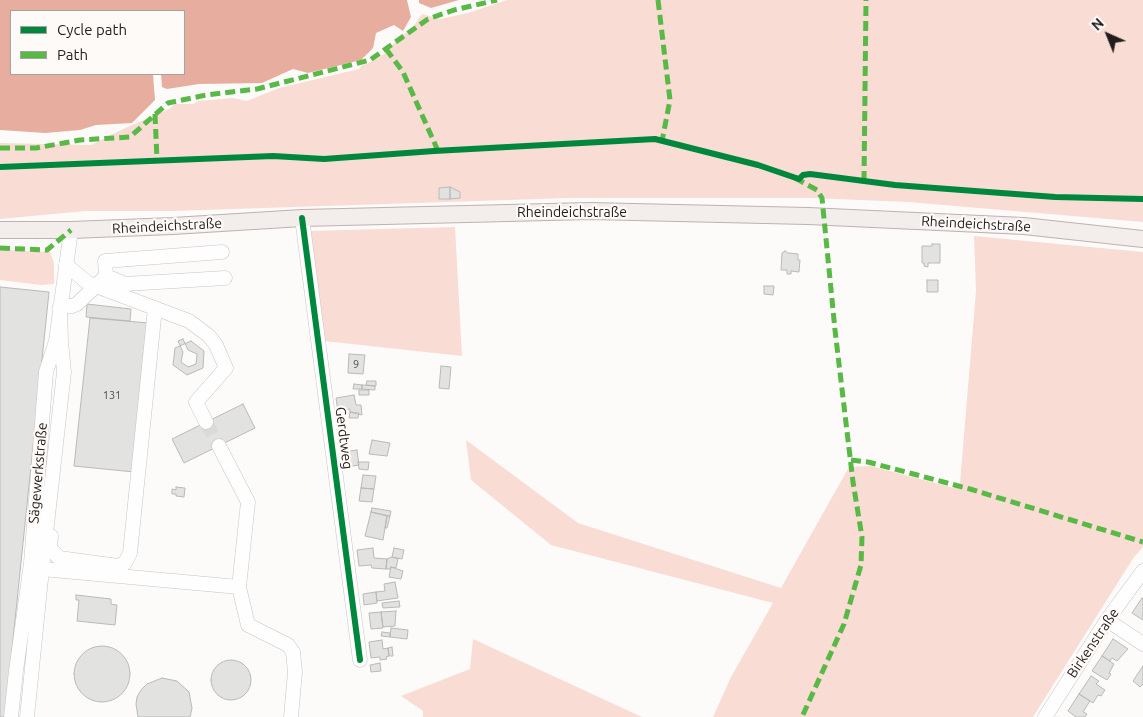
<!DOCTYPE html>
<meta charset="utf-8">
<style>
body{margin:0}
#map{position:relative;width:1143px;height:717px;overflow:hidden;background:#fdfbf9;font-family:Ubuntu,sans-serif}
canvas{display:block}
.legend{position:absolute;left:10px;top:10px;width:175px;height:65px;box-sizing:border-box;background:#fefaf8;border:1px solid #a6a2a0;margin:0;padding:6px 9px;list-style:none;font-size:15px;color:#211d1c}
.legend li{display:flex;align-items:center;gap:10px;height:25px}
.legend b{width:25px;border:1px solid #a6a2a0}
.north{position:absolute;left:1083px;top:10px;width:50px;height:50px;-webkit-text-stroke:4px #fefaf8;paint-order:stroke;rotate:316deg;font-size:14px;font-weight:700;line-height:20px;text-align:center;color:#211d1c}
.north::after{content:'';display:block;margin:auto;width:18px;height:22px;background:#211d1c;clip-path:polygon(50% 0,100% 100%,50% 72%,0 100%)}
</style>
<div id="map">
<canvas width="1143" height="717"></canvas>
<ul class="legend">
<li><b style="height:6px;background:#00873e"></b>Cycle path</li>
<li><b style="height:6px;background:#58b947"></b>Path</li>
</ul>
<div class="north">N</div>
</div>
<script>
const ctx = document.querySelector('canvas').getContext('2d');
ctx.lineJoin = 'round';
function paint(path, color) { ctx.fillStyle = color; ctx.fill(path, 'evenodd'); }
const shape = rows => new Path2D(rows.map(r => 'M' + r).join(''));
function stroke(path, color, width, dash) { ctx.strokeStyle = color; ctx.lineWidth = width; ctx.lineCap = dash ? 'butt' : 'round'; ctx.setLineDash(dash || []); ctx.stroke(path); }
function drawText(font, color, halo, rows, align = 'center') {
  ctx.font = font + ' Ubuntu,sans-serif'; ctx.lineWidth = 4.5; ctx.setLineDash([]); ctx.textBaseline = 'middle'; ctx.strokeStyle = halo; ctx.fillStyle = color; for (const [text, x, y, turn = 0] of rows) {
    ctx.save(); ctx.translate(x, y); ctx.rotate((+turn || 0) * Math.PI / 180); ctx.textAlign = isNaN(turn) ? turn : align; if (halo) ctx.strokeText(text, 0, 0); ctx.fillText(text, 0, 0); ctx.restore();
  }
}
paint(shape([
 [507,0,1143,0,1143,222,908,202,812,198,568,198,173,211,86,211,0,219,0,143,91,145,121,130,169,109,175,104,193,104,199,101,233,98,247,101,279,88,359,69,362,65,367,64,384,54,398,39,413,27,422,14,440,19,468,13],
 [455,227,462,356,324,341,309,231],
 [974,236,1143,252,1143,547,1134,557,1033,717,713,717,731,677,773,603,551,545,471,480,466,440,578,523,781,588,849,467,871,466,954,488,960,483,976,291],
 [0,250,50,252,54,263,54,284,41,285,0,280],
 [473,639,642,717,423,717,423,711,401,696,470,669]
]), '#f9dcd4');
paint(shape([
 [0,0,407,0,411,17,403,31,394,25,376,33,373,48,361,60,308,73,293,69,262,83,199,84,167,89,162,87,161,74,184,74,184,11,11,11,11,74,153,74,155,100,132,123,96,125,80,130,45,133,0,130],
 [419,0,459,0,431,8,419,3]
]), '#e7ad9f');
const building = shape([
 [450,187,450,199,439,199,439,188,450,187],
 [450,187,460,192,460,198,450,199,450,187],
 [932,244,940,244,940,263,928,263,928,267,924,266,924,263,922,263,922,246,932,246,932,244],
 [785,251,788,253,798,254,798,260,800,260,799,272,791,271,791,274,787,274,787,270,781,270,782,253,785,251],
 [927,280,938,280,938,292,927,292,927,280],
 [764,286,774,286,773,295,764,294,764,286],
 [0,287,49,292,5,717,0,717,0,287],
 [87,304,131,309,130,321,86,317,87,304],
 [90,318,149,323,134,472,74,466,90,318],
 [183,339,188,350,197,354,196,364,188,367,181,362,183,352,178,341,183,339],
 [191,341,204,351,203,368,187,375,173,365,175,348,191,341],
 [349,354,365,355,363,374,348,373,349,354],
 [441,366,451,367,449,389,439,388,441,366],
 [367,381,376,381,376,386,366,385,367,381],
 [354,384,362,385,362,389,353,389,354,384],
 [362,385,375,386,375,390,362,389,362,385],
 [359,390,369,390,369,395,359,395,359,390],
 [354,395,356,405,361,405,362,415,350,412,350,409,338,411,336,398,354,395],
 [243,404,255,428,184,463,172,439,243,404],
 [350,412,359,413,358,418,349,418,350,412],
 [372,440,390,443,387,456,369,454,372,440],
 [357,450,359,465,345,467,344,455,350,454,350,451,357,450],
 [358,462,369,462,368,470,359,469,358,462],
 [363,475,376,476,374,489,361,488,363,475],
 [176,487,185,488,184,497,176,496,176,494,172,494,172,489,176,490,176,487],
 [361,488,374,489,372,502,359,501,361,488],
 [372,508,391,511,390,516,371,512,372,508],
 [371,512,387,516,383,540,365,536,371,512],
 [387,516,390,516,387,528,385,528,387,516],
 [373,548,374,558,387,559,386,569,372,568,371,565,359,566,357,550,373,548],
 [394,548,404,550,402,559,392,557,394,548],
 [392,557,398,559,396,568,391,567,390,569,386,569,387,559,392,557],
 [391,567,403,571,401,579,389,577,391,567],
 [395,582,398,598,377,601,376,592,385,591,384,584,395,582],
 [376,592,377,603,364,605,363,594,376,592],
 [76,595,111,599,111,604,117,605,115,625,77,621,79,600,76,600,76,595],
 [1142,598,1143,599,1143,620,1132,613,1142,598],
 [399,601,400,607,398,607,383,608,382,603,399,601],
 [396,611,395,626,383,627,381,612,396,611],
 [381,612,383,628,371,629,369,613,381,612],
 [391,628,408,630,407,639,390,637,391,628],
 [382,632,390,633,390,637,381,636,382,632],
 [1113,639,1128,649,1117,661,1112,658,1110,661,1102,656,1113,639],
 [382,640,383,649,388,648,389,656,386,657,387,659,380,660,380,657,371,658,369,642,382,640],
 '74 674a28 28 0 1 1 56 0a28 28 0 1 1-56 0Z',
 [392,647,393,656,389,656,388,648,392,647],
 [1102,656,1114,664,1109,673,1111,674,1107,680,1092,671,1102,656],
 '211 680a20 20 0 1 1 40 0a20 20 0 1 1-40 0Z',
 [380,663,381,671,371,672,370,665,380,663],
 [1143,666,1143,684,1140,687,1133,681,1143,666],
 [1091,676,1099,681,1096,684,1105,690,1101,696,1098,695,1093,703,1079,694,1091,676],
 [162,678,177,681,189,692,192,708,190,717,138,717,136,704,137,697,141,690,147,684,162,678],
 [1079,694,1090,701,1083,712,1087,714,1085,717,1076,717,1068,711,1079,694]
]);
paint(building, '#e2e2e1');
stroke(building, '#b9bab8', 1);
stroke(shape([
 [206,422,219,446]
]), '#dcdad8', 14, [14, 7]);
const minor = shape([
 [302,218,360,660],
 [66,265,88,283,189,321,209,336,216,345,226,368,196,402,206,422],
 [106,276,105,261,222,252],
 [225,278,125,284,106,276,77,304,72,306,60,306,61,342,64,372,42,569,239,587],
 [219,446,248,502,239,587,248,625,288,645,293,652,295,672,291,717],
 [51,536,50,548,59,558,118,566,125,563,130,553,155,308],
 [1107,620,1143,644],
 [11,717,16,671,31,563,46,372,56,341,71,230],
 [27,717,42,569],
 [1045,717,1107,620,1143,571]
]);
const major = shape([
 [0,230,71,230,173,226,302,218,590,211,808,216,1024,226,1143,239]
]);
stroke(minor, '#c7c4c3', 15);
stroke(major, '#beb2af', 18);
stroke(minor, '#fffefe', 14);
stroke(major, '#f3edeb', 16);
stroke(shape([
 [658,0,670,100,662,141],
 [386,49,403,72,438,151],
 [155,114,157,160],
 [0,148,36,148,80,140,130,137,168,103,206,95,257,89,370,60,428,19,454,10,497,0],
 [795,178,817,190,822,198,835,330,853,482,862,537,861,565,844,624,802,717],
 [864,181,866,0],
 [0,248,47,250,71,230],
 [851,460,868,462,970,489,1143,542]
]), '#58b947', 5, [10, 5]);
stroke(shape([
 [0,167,273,156,324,159,434,151,655,139,758,165,799,179,803,175,810,174,895,185,1055,197,1143,199],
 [302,218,360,660]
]), '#00873e', 6);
drawText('11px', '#514e4d', null, [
 ["9",356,364],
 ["131",112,395]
]);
drawText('14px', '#211d1c', '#fefaf8', [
 ["Rheindeichstraße",572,212],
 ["Rheindeichstraße",976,224,3],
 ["Rheindeichstraße",167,226,-3],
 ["Gerdtweg",344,438,83],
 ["Sägewerkstraße",38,473,-85],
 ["Birkenstraße",1093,643,-56]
]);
</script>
